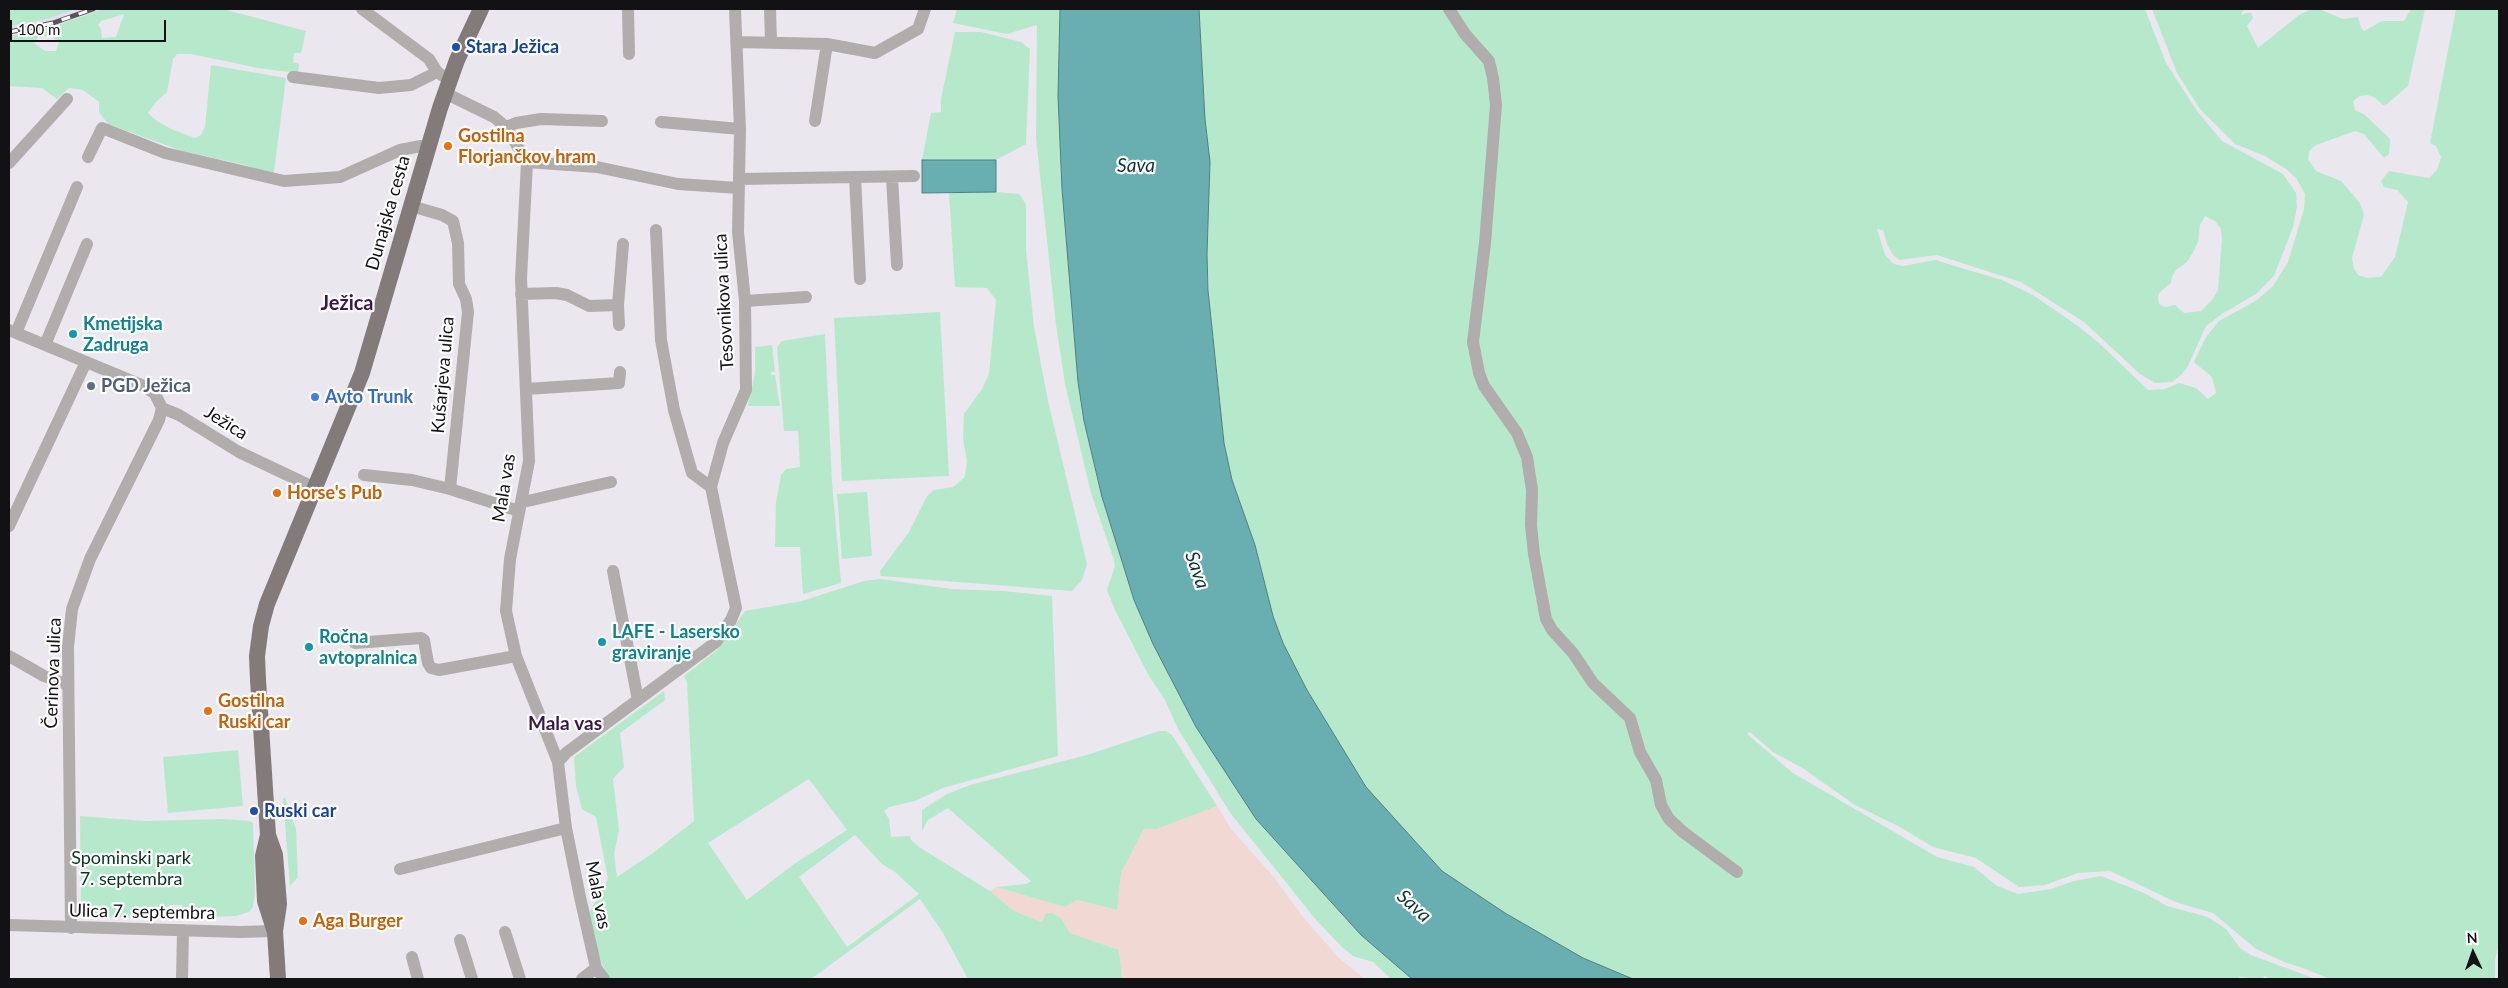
<!DOCTYPE html>
<meta charset="utf-8">
<style>
body{margin:0}
#map{position:relative;width:2508px;height:988px;overflow:hidden;background:#eae7ef;font-family:Lato,sans-serif}
canvas{display:block}
.frame{position:absolute;inset:0;border:10px solid #121113;pointer-events:none}
.north{position:absolute;left:2448px;top:928px;width:50px;height:50px;-webkit-text-stroke:4px #fff;paint-order:stroke;rotate:357deg;font-size:14px;font-weight:700;line-height:20px;text-align:center;color:#121113}
.north::after{content:'';display:block;margin:auto;width:18px;height:22px;background:#121113;clip-path:polygon(50% 0,100% 100%,50% 72%,0 100%)}
.scale{position:absolute;left:10px;top:20px;width:156px;height:22px;box-sizing:border-box;border:2px solid #121113;border-top:0;padding-left:6px;font-size:15px;line-height:18px;white-space:nowrap;color:#121113;-webkit-text-stroke:4px #fff;paint-order:stroke}
</style>
<div id="map">
<canvas width="2508" height="988"></canvas>
<div class="frame"></div>
<div class="north">N</div>
<div class="scale">100 m</div>
</div>
<script>
const ctx = document.querySelector('canvas').getContext('2d');
ctx.lineJoin = 'round';
function paint(path, color) { ctx.fillStyle = color; ctx.fill(path, 'evenodd'); }
const shape = rows => new Path2D(rows.map(r => 'M' + r).join(''));
function stroke(path, color, width, dash) { ctx.strokeStyle = color; ctx.lineWidth = width; ctx.lineCap = dash ? 'butt' : 'round'; ctx.setLineDash(dash || []); ctx.stroke(path); }
function drawText(font, color, halo, rows, align = 'center') {
  ctx.font = font + ' Lato,sans-serif'; ctx.lineWidth = 4.5; ctx.setLineDash([]); ctx.textBaseline = 'middle'; ctx.strokeStyle = halo; ctx.fillStyle = color; for (const [text, x, y, turn = 0] of rows) {
    ctx.save(); ctx.translate(x, y); ctx.rotate((+turn || 0) * Math.PI / 180); ctx.textAlign = isNaN(turn) ? turn : align; if (halo) ctx.strokeText(text, 0, 0); ctx.fillText(text, 0, 0); ctx.restore();
  }
}
paint(shape([
 [1217,806,1231,829,1273,876,1303,917,1339,958,1365,979,1122,979,1119,950,1070,933,1061,918,1053,913,1042,922,1014,911,990,891,996,887,1065,907,1077,900,1117,910,1121,873,1144,829,1157,829]
]), '#f2d8d2');
paint(shape([
 [77,9,103,9,56,26,9,36,9,26,43,20]
]), '#e5deee');
paint(shape([
 [9,9,77,9,43,20,9,26],
 [103,9,223,9,306,31,301,53,294,53,293,62,299,64,298,73,258,68,191,54,177,54,173,59,167,92,155,103,148,113,157,121,171,129,195,138,201,135,205,127,211,65,286,78,274,172,271,174,241,164,182,151,108,124,99,112,99,102,83,90,69,88,57,99,42,88,9,86,9,36,56,26],
 [124,14,116,37,102,38,101,29,98,25,101,21],
 [39,36,51,36,59,42,56,51,45,51,34,43],
 [957,9,1060,9,1058,96,1062,189,1078,382,1084,421,1102,497,1134,600,1153,644,1196,727,1256,819,1361,935,1412,979,1391,979,1373,962,1353,956,1342,947,1317,921,1231,814,1178,729,1165,700,1149,676,1115,610,1107,590,1115,566,1114,560,1091,493,1065,384,1056,325,1036,138,1037,25,1007,34,953,23],
 [1199,9,2145,9,2166,63,2197,111,2222,141,2283,174,2296,193,2297,207,2293,227,2274,276,2256,294,2222,314,2206,326,2188,366,2182,374,2172,382,2155,383,2140,374,2084,322,2021,282,1937,255,1900,260,1893,255,1887,244,1883,230,1877,229,1885,255,1894,264,1903,266,1935,260,2002,280,2033,295,2078,326,2099,343,2148,390,2165,389,2179,383,2196,388,2208,399,2216,393,2212,377,2194,362,2206,337,2219,321,2257,300,2273,286,2288,262,2304,209,2305,194,2296,178,2286,169,2265,156,2235,144,2200,109,2177,73,2152,9,2244,9,2241,15,2251,12,2253,18,2247,26,2258,48,2299,15,2311,9,2319,9,2343,19,2358,17,2361,28,2364,31,2382,21,2404,21,2411,9,2425,9,2408,86,2387,104,2383,105,2374,97,2367,95,2360,96,2353,101,2355,110,2365,115,2390,139,2389,154,2384,158,2364,134,2355,131,2316,145,2309,151,2308,159,2316,171,2341,181,2360,203,2364,215,2352,258,2354,269,2358,275,2368,278,2381,277,2395,257,2408,202,2397,190,2384,187,2381,181,2389,171,2429,178,2437,170,2441,157,2436,146,2430,143,2456,9,2499,9,2499,943,2495,960,2495,979,2330,979,2303,968,2284,962,2256,949,2213,913,2178,903,2110,871,2078,873,2045,885,2019,887,1976,858,1933,847,1898,826,1855,805,1804,769,1773,752,1750,732,1747,734,1793,773,1937,857,1974,867,1997,886,2018,894,2051,889,2074,881,2101,876,2144,893,2167,906,2208,917,2226,929,2240,948,2251,955,2316,979,2271,979,2264,976,2263,979,2239,977,2239,979,1633,979,1583,958,1505,913,1442,871,1366,787,1307,690,1283,643,1273,616,1255,545,1232,480,1224,443,1211,326,1207,254,1210,162,1205,119],
 [2205,216,2215,221,2221,229,2222,239,2218,290,2212,300,2201,311,2184,313,2175,305,2165,307,2159,304,2158,298,2159,293,2171,283,2172,277,2176,270,2187,262,2192,254,2198,242,2200,225],
 [955,32,981,32,1021,42,1030,49,1026,144,996,160,922,160,931,113,941,112,941,99],
 [996,192,1019,194,1026,204,1026,250,1034,327,1048,401,1087,564,1082,580,1072,591,881,576,880,571,909,532,927,496,934,490,953,487,965,477,967,461,963,439,964,414,982,389,989,374,996,300,987,288,955,287,949,193],
 [940,312,949,476,842,481,834,318],
 [825,334,832,483,841,583,803,594,800,547,775,547,776,502,781,475,786,469,800,467,798,431,784,431,777,347,782,341],
 [772,345,775,372,771,372,771,375,775,375,780,406,748,406,755,373,755,347],
 [867,492,872,556,842,559,837,494],
 [880,579,952,589,1003,591,1052,596,1058,756,943,788,915,801,889,807,884,811,889,819,891,837,910,836,911,840,919,847,990,891,1014,911,1042,922,1046,913,1053,913,1061,918,1070,933,1119,950,1122,978,968,979,943,933,920,899,811,979,609,979,596,951,588,915,608,879,596,817,582,809,576,786,574,757,664,691,665,700,620,733,624,767,613,779,619,830,614,854,617,877,653,853,694,821,687,682,684,676,717,650,745,611,802,601,864,581],
 [809,779,847,830,794,864,747,900,708,843],
 [855,835,882,864,895,872,919,894,847,947,799,877],
 [1159,731,1166,731,1172,735,1217,806,1157,829,1144,829,1121,873,1117,910,1077,900,1065,907,996,887,1026,884,1031,881,948,808,928,820,922,831,922,810,947,794,970,785,1087,755],
 [238,750,243,806,168,813,163,757],
 [283,798,285,798,296,829,298,877,290,886],
 [80,816,145,821,224,819,250,821,253,823,255,893,253,907,249,912,236,916,182,918,182,905,169,905,168,916,87,918,81,910]
]), '#b6e9cb');
const water = shape([
 [1060,9,1199,9,1205,119,1210,162,1207,254,1208,290,1224,443,1232,480,1255,545,1273,616,1283,643,1307,690,1366,787,1442,871,1505,913,1583,958,1633,979,1412,979,1361,935,1256,819,1196,727,1153,644,1134,600,1102,497,1084,421,1078,382,1062,189,1058,96,1060,9],
 [922,160,996,160,996,192,922,193,922,160]
]);
paint(water, '#69afb1');
stroke(water, '#4f8082', 1);
stroke(shape([
 [362,9,429,59,437,72,443,76],
 [628,9,629,54],
 [770,9,771,41],
 [1449,9,1465,34,1489,61,1493,78,1496,105,1485,243,1473,342,1479,373,1484,386,1517,433,1527,457,1532,490,1531,525,1534,554,1546,619,1552,630,1573,653,1593,683,1630,718,1640,752,1656,780,1661,805,1669,819,1683,832,1737,872],
 [737,42,827,44,875,53,918,29,925,9],
 [293,77,379,88,411,85,437,72],
 [445,93,494,117,506,127,527,162,521,279,529,461,510,559,506,611,516,656,558,762,566,828,580,897,596,968,604,979],
 [815,121,827,44],
 [661,122,740,129],
 [506,127,516,123,541,119,602,121],
 [88,157,102,128,165,153,284,181,340,177,400,150,421,146,428,148],
 [527,162,597,167,678,184,739,188],
 [9,163,67,99],
 [855,177,860,279],
 [892,177,897,265],
 [739,179,914,176],
 [411,206,442,215,453,221,458,243,459,284,466,299,468,312,450,489],
 [656,230,661,340,674,410,692,473,711,487],
 [521,294,556,293,567,295,589,306,618,305],
 [745,301,806,297],
 [619,325,618,305,623,244],
 [9,330,144,386,155,394,162,408,159,420,90,559,72,609,68,647,71,928],
 [16,333,77,187],
 [45,345,87,244],
 [526,389,619,383,620,372],
 [162,408,179,415,239,452,315,488],
 [364,475,412,480,450,489,519,511],
 [523,502,611,482],
 [9,526,86,362],
 [613,571,638,700],
 [355,643,421,638,424,640,428,663,431,668,439,670,516,656],
 [9,656,44,676,68,685],
 [558,762,566,753,716,642,731,620,736,608,711,487,723,443,746,390,745,301,738,232,740,129,735,9],
 [400,869,566,828],
 [9,925,240,932,275,931],
 [505,932,520,979],
 [460,940,472,979],
 [412,957,418,979],
 [182,979,183,930],
 [582,979,596,968]
]), '#b1adac', 12);
stroke(shape([
 [268,835,263,856,265,901,274,929],
 [278,979,275,931,279,904,275,855,268,835,258,680,257,656,261,626,267,604,362,373,440,108,457,60,481,9]
]), '#837a7a', 16);
const rail = shape([
 [9,32,53,23,93,9]
]);
stroke(rail, '#565559', 5);
stroke(rail, '#fff', 3, [9]);
for (const [x, y, r, color] of [
 [456,47,5,"#1a4fb4"],
 [448,146,5,"#e8710a"],
 [73,334,5,"#0f9aa8"],
 [91,386,5,"#5c6f8a"],
 [315,397,5,"#3f7fe0"],
 [277,493,5,"#e8710a"],
 [602,642,5,"#0f9aa8"],
 [309,647,5,"#0f9aa8"],
 [208,711,5,"#e8710a"],
 [254,811,5,"#1a4fb4"],
 [303,921,5,"#e8710a"]
]) { const dot = new Path2D(); dot.arc(x, y, r, 0, 2 * Math.PI); ctx.fillStyle = color; ctx.fill(dot); stroke(dot, '#fff', 2); }
drawText('bold 18px', '#164399', '#fff', [
 ["Stara Ježica",466,47],
 ["Ruski car",264,811]
], 'left');
drawText('bold 18px', '#c56008', '#fff', [
 ["Gostilna",458,136],
 ["Florjančkov hram",458,157],
 ["Horse's Pub",287,493],
 ["Gostilna",218,701],
 ["Ruski car",218,722],
 ["Aga Burger",313,921]
], 'left');
drawText('18px', '#121113', '#fff', [
 ["Dunajska cesta",388,213,-74],
 ["Tesovnikova ulica",724,302,-93],
 ["Kušarjeva ulica",443,375,-85],
 ["Ježica",226,423,32],
 ["Mala vas",504,488,-81],
 ["Čerinova ulica",53,673,-88],
 ["Mala vas",598,895,79],
 ["Ulica 7. septembra",142,912,1]
]);
drawText('bold 18px', '#0d838f', '#fff', [
 ["Kmetijska",83,324],
 ["Zadruga",83,345],
 ["LAFE - Lasersko",612,632],
 ["graviranje",612,653],
 ["Ročna",319,637],
 ["avtopralnica",319,658]
], 'left');
drawText('bold 18px', '#4e5e75', '#fff', [
 ["PGD Ježica",101,386]
], 'left');
drawText('bold 18px', '#366cbe', '#fff', [
 ["Avto Trunk",325,397]
], 'left');
drawText('18px', '#083521', '#fff', [
 ["Spominski park",131,858],
 ["7. septembra",131,879]
]);
drawText('italic 19px', '#103335', '#fff', [
 ["Sava",1136,166],
 ["Sava",1197,570,71],
 ["Sava",1414,906,42]
]);
drawText('bold 19px', '#3b154b', '#fff', [
 ["Mala vas",565,724]
]);
drawText('bold 20px', '#3b154b', '#fff', [
 ["Ježica",347,304]
]);
</script>
